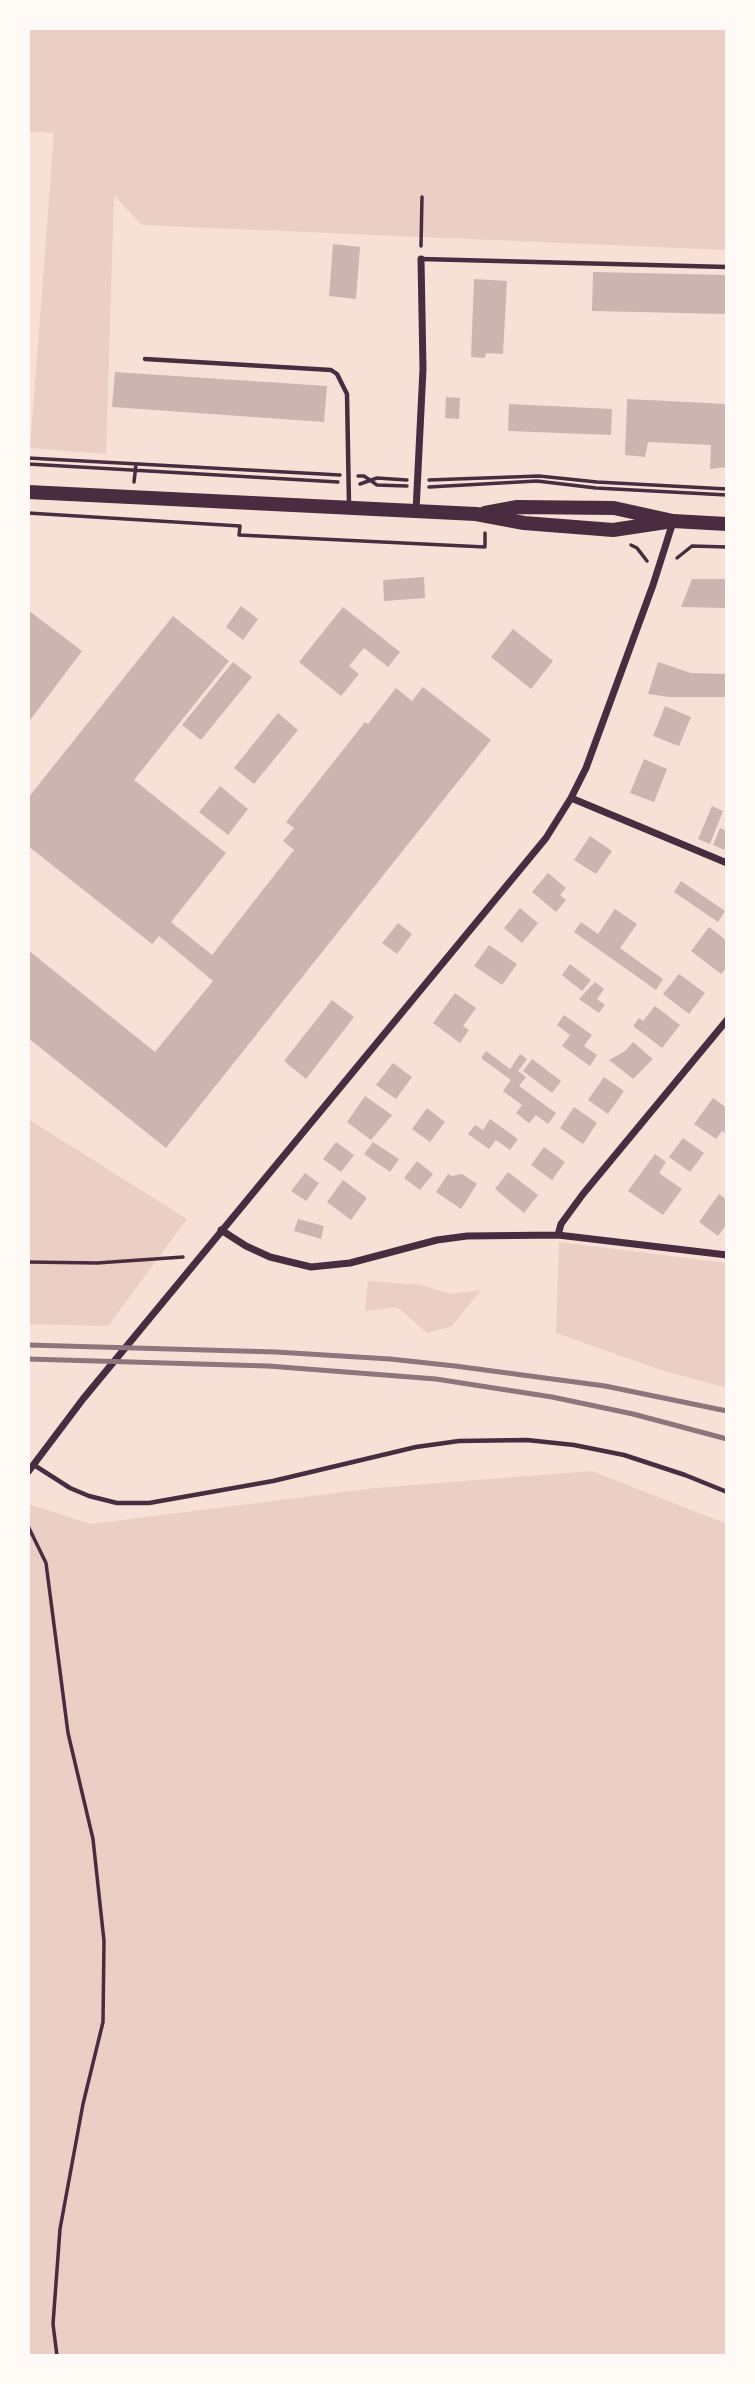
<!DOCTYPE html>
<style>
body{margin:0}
#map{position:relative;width:755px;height:2384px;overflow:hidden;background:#f7e1d7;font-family:"Roboto Condensed",sans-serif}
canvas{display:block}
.frame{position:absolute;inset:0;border:30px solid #fffaf5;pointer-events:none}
</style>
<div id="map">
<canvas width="755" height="2384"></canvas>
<div class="frame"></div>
</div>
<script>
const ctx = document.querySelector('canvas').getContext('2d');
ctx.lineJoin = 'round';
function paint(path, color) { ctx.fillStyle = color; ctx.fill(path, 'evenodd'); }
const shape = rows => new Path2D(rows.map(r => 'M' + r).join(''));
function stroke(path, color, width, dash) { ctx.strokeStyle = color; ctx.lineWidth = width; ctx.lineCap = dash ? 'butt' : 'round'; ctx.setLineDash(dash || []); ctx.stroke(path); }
paint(shape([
 [28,28,727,28,727,250,142,225,114,196,106,454,30,448,54,133,28,131],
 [28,1119,187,1219,108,1326,28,1324],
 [559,1242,727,1263,727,1388,661,1370,556,1333],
 [368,1281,421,1285,451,1294,481,1290,452,1326,427,1333,397,1307,365,1311],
 [592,1471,727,1524,727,2356,28,2356,28,1504,91,1524,375,1488]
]), '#ebcfc5');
paint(shape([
 [333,244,360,247,356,299,329,296],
 [593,272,727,275,727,314,592,311],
 [474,279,507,281,503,354,486,353,485,358,471,357],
 [115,372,327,386,324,422,112,407],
 [446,397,460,398,459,419,445,418],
 [627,399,727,404,727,467,710,469,711,445,648,442,645,457,625,455],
 [509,404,612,409,611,435,508,431],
 [424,577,425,598,384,601,383,580],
 [692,579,727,579,727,608,681,607],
 [241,606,258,619,243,640,226,627],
 [343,607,400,652,388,667,364,648,349,666,359,674,341,696,299,662],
 [28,610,82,651,28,723],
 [173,616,229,661,134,780,226,853,171,922,212,955,294,850,283,841,294,828,286,822,365,722,368,724,396,688,412,701,423,687,491,740,166,1148,28,1038,28,950,155,1052,213,981,159,936,152,944,28,846,28,798],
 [513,629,553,661,531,689,491,657],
 [233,662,252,677,201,740,182,725],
 [658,662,691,673,727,674,726,697,669,697,648,694],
 [665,706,691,717,679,746,653,736],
 [278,713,298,730,254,784,234,768],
 [644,759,667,769,654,802,630,793],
 [220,786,248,809,228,835,199,812],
 [712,806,723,811,710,844,698,839],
 [720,828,727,831,727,851,713,845],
 [590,836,612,851,596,874,574,860],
 [548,873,566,888,560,895,566,900,556,912,532,892],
 [681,881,725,911,718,922,674,892],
 [520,908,538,923,522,943,504,928],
 [615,909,637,924,620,948,663,979,656,990,574,932,581,922,598,934],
 [398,923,412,934,397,954,382,943],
 [709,927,727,941,727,967,721,974,691,951],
 [489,945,517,964,502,985,474,966],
 [570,964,591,980,582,991,562,975],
 [679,974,705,993,689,1014,663,994],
 [595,982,604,989,597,999,605,1005,599,1013,579,999],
 [455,993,476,1008,463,1026,469,1030,460,1043,433,1023],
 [332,1000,354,1017,306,1079,284,1061],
 [655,1006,680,1025,662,1048,633,1026,639,1018,643,1021],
 [564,1015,592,1035,584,1046,597,1055,590,1066,562,1046,570,1035,557,1025],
 [633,1042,653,1059,633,1079,609,1060,625,1051],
 [486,1051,510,1069,520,1054,527,1059,518,1071,526,1077,519,1086,556,1113,548,1124,536,1115,529,1123,516,1113,522,1105,503,1091,511,1080,481,1058],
 [532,1059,561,1081,552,1093,523,1071],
 [393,1063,412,1077,396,1099,376,1085],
 [604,1077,624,1091,608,1114,588,1100],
 [365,1096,392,1115,371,1140,347,1122],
 [713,1098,727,1108,727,1135,722,1131,716,1139,694,1124],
 [574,1107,597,1123,583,1144,560,1128],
 [427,1108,445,1122,430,1142,412,1129],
 [490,1119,518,1139,510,1150,496,1140,489,1149,468,1134,475,1125,483,1130],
 [683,1138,704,1153,690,1172,669,1157],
 [336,1142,354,1155,341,1172,323,1159],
 [373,1142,399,1159,390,1172,364,1154],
 [544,1147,565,1162,552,1180,531,1165],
 [655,1154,666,1162,659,1173,682,1189,663,1215,628,1191],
 [417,1161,433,1174,420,1190,404,1178],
 [508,1172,538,1195,524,1213,495,1189],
 [305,1173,319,1183,306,1201,291,1191],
 [448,1174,452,1176,462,1174,477,1184,461,1209,436,1192],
 [343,1180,367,1198,351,1220,327,1202],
 [719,1194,727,1200,727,1224,718,1236,699,1222],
 [298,1219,324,1226,321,1239,294,1231]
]), '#ccb4b1');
stroke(shape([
 [421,246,422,197],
 [28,458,340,475],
 [28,464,338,482],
 [358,476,364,476,377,485,407,486],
 [429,480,539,476,597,482,727,489],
 [134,482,136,464],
 [360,484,377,478,407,480],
 [429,487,537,481,596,488,727,495],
 [28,513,240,526,239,535,485,547,485,533],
 [631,545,637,548,647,561],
 [677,558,692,546,727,547],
 [28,1262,97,1263,183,1257],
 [28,1526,46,1563,68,1733,93,1839,104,1941,103,2022,83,2104,60,2229,53,2324,57,2356]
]), '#4a2c40', 3.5);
stroke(shape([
 [421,259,727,267],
 [145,359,331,370,337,374,347,394,349,504],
 [34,1465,70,1488,89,1496,117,1503,149,1503,273,1481,416,1447,459,1441,527,1440,574,1445,624,1455,685,1475,727,1492]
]), '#4a2c40', 4.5);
stroke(shape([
 [416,511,423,369,421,259],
 [571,798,727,863],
 [221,1230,246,1246,270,1257,311,1267,350,1263,437,1240,467,1236,558,1235,727,1255],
 [558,1235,561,1224,583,1194,727,1020],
 [28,1472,83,1399,546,838,571,798,586,768,653,585,673,522]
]), '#4a2c40', 7);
stroke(shape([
 [28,492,476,514,524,523,613,530,673,521],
 [485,513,517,507,614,508,673,521,727,524]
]), '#4a2c40', 14);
stroke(shape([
 [28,1345,276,1352,390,1359,455,1366,605,1386,727,1411],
 [28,1359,268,1366,436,1379,552,1397,633,1414,727,1439]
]), '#8f747c', 5);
</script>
